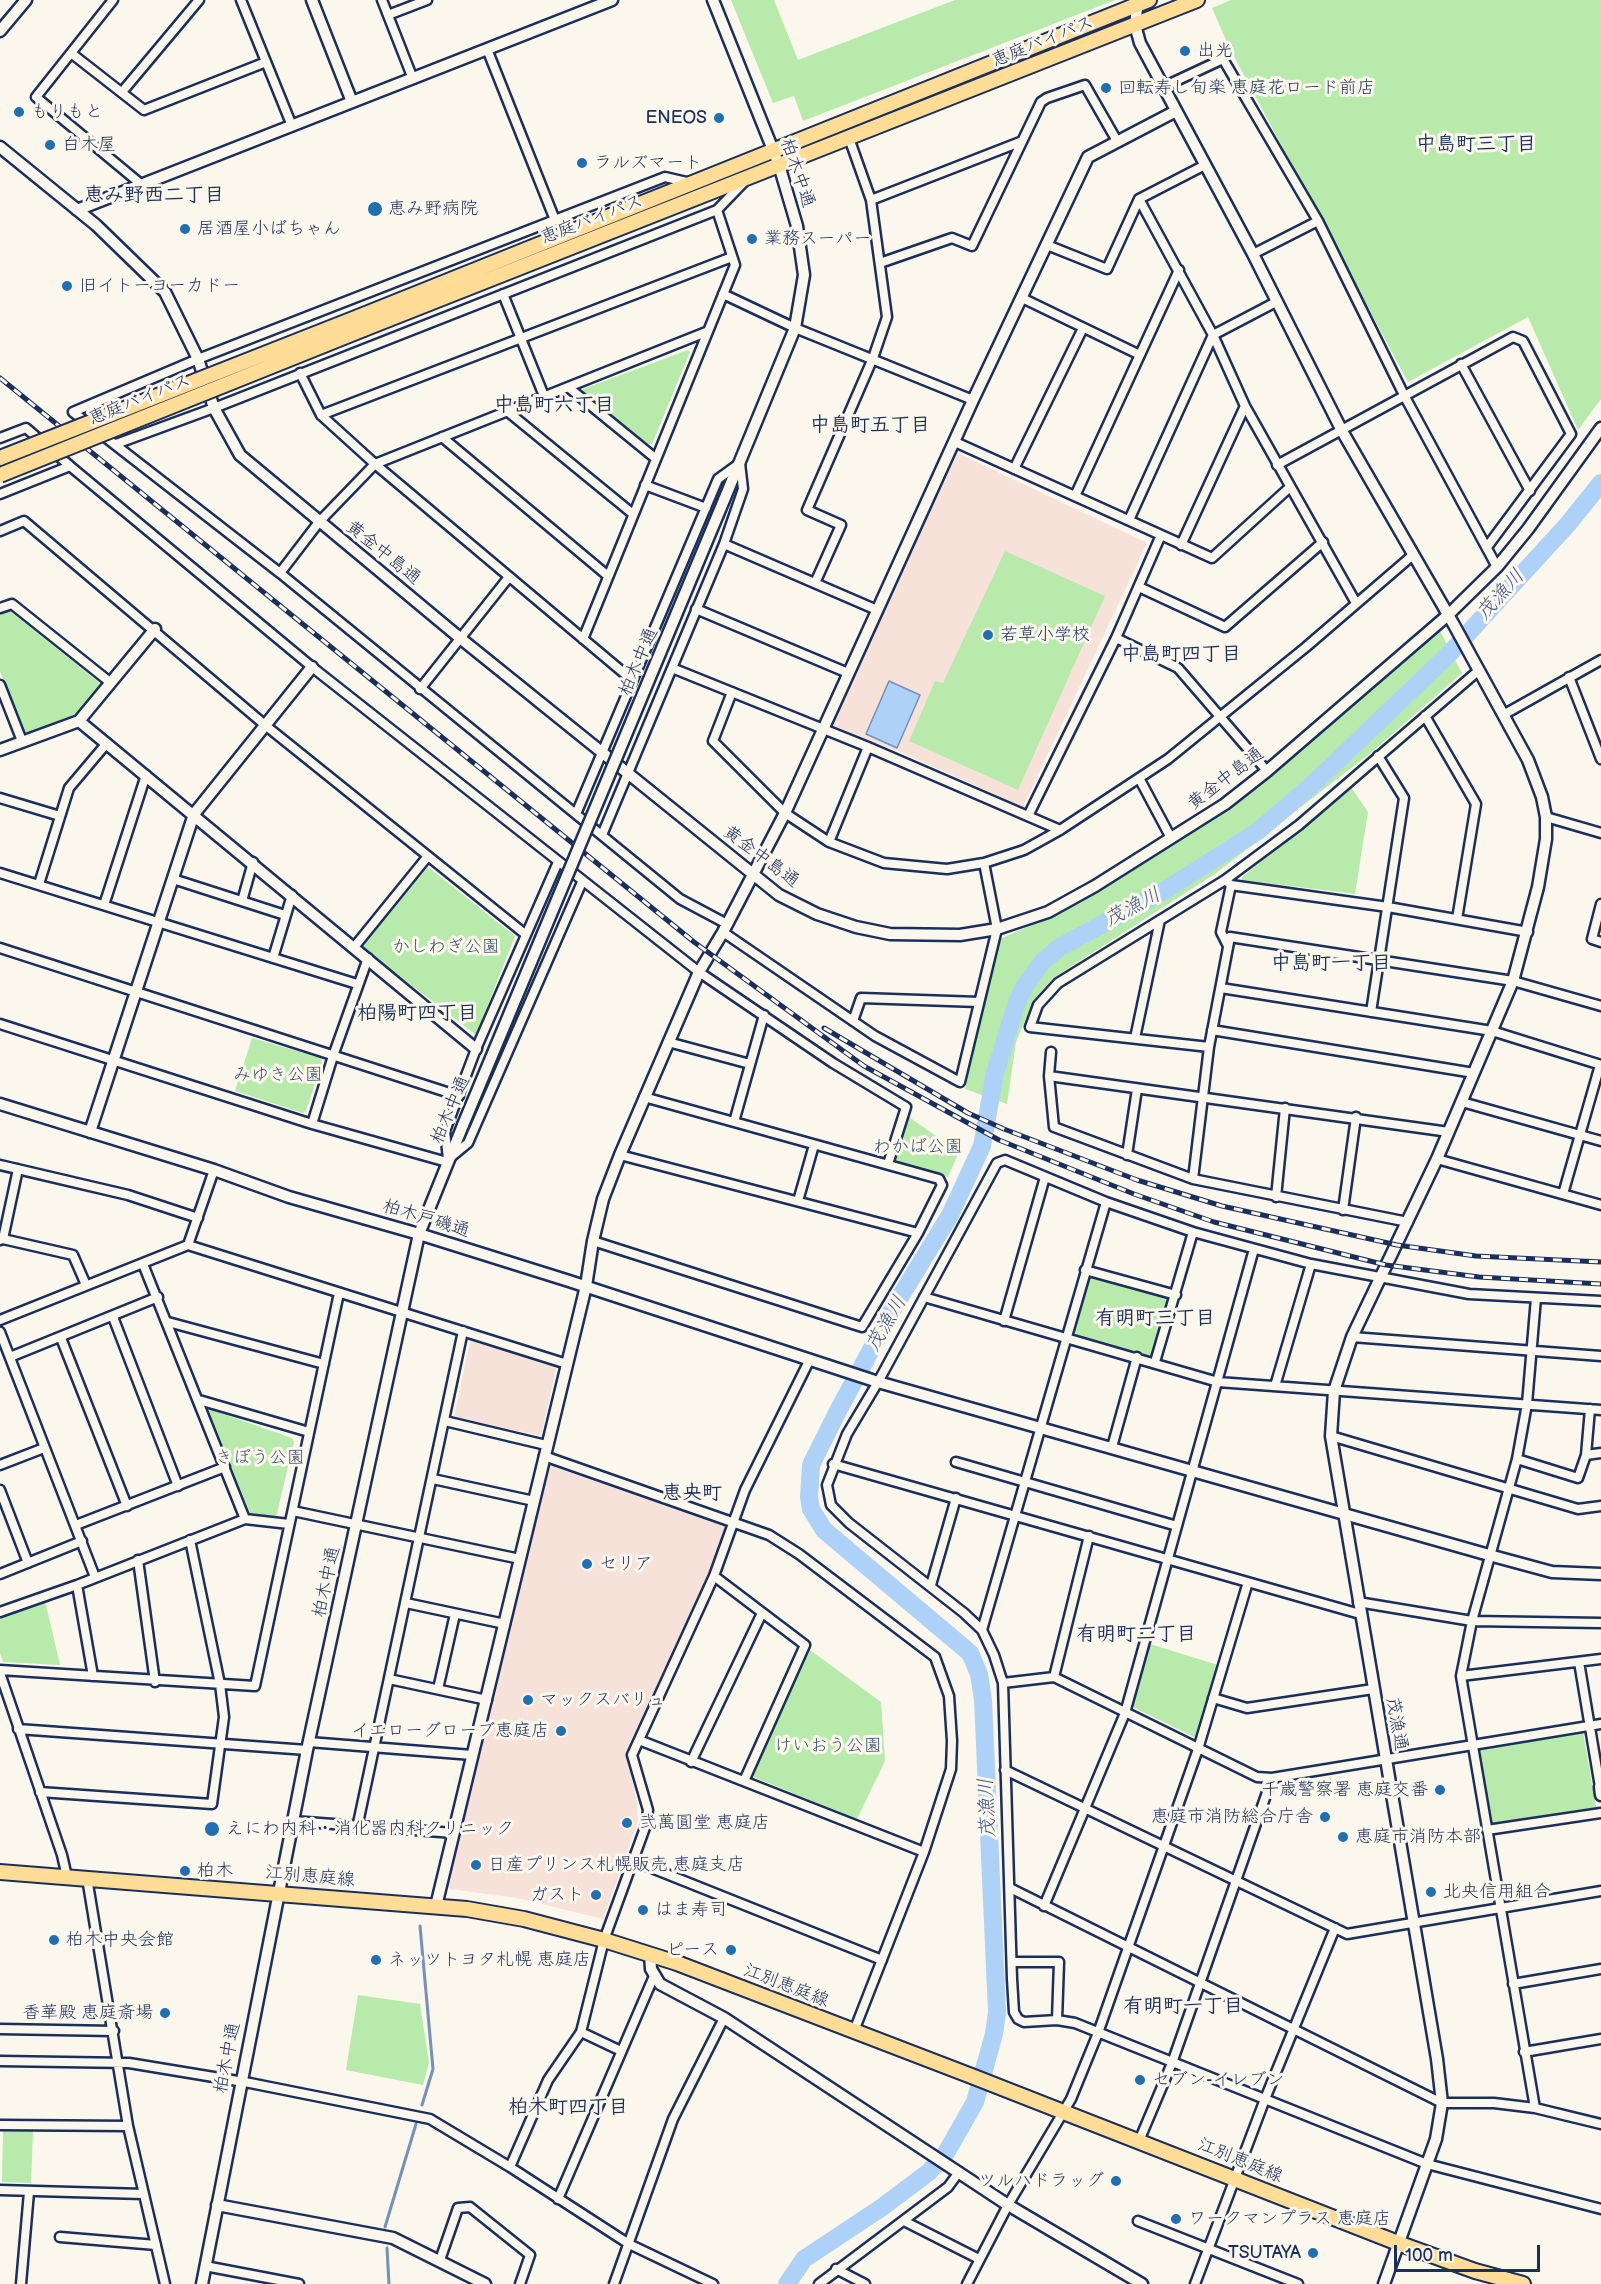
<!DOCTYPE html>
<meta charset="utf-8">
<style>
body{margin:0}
#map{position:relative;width:1601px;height:2284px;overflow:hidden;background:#fbf7ec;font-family:"Balsamiq Sans",sans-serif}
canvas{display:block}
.scale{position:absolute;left:1394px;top:2245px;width:146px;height:27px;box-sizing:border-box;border:3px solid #1b2f5e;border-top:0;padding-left:8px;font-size:18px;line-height:21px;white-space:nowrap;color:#1b2f5e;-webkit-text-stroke:4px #fbf7ec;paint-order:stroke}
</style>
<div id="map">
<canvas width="1601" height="2284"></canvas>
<div class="scale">100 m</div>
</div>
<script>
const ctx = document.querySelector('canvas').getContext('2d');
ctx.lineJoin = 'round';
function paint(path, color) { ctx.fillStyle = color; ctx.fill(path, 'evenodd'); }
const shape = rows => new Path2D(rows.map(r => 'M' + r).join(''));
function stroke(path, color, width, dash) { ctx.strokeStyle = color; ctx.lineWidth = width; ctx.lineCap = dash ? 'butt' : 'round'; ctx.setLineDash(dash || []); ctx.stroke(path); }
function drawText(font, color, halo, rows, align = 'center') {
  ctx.font = font + ' "Balsamiq Sans","Klee One",sans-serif'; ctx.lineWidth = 6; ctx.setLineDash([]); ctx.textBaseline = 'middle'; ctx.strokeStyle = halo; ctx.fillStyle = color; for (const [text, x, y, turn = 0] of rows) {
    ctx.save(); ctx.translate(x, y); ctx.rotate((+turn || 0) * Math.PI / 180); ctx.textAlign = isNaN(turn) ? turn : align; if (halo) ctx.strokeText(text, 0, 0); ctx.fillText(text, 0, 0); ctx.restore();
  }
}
paint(shape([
 [958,453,1147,543,1023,807,896,750,828,726],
 [470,1341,557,1365,541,1436,454,1417],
 [548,1465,730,1528,626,1751,637,1802,638,1821,603,1919,517,1898,450,1889,447,1885]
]), '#f7e2da');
paint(shape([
 [731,0,774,0,798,60,955,0,1115,0,803,121,794,96,773,103],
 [1231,0,1601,0,1601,399,1578,430,1528,317,1408,382,1230,49,1212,8],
 [688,350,690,352,652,444,648,444,583,392,583,389],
 [1005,551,1105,596,1018,790,909,741,935,681,943,683],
 [9,610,101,684,79,713,28,733,24,732,0,671,0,614],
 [1439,629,1462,673,1373,751,1215,874,1053,978,1033,1001,1016,1042,1007,1104,965,1089,1000,939,1051,916,1096,891,1223,813],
 [1351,787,1368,812,1355,894,1242,880,1242,877],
 [428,867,515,936,476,1035,362,947],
 [252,1038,321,1058,322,1062,306,1111,303,1113,235,1091],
 [906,1115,959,1152,948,1177,892,1160],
 [1090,1275,1169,1299,1152,1357,1073,1334],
 [212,1410,292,1438,294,1442,276,1517,250,1513,209,1412],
 [45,1601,60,1665,3,1662,0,1653,0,1617],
 [1150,1644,1218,1665,1199,1732,1194,1737,1131,1706],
 [810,1650,881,1702,885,1761,857,1819,751,1776],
 [1583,1732,1596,1807,1491,1824,1477,1750],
 [358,1995,420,2004,429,2063,423,2085,346,2070],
 [3,2131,33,2131,31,2183,2,2182]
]), '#b7eaab');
const water = shape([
 [889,681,920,695,897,748,866,734,889,681]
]);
paint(water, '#aed2f7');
stroke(water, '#7391ba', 1.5);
stroke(shape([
 [420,1926,433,2069,422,2105],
 [385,2227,416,2124],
 [387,2248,389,2284]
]), '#7391ba', 3);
stroke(shape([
 [787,2284,804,2259,881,2208,929,2172,946,2153,975,2102,994,2034,997,2012,983,1700,979,1674,970,1653,824,1530,811,1509,809,1497,811,1465,839,1409,897,1302,950,1215,982,1146,995,1073,1016,1005,1024,987,1043,961,1060,947,1164,891,1258,831,1313,784,1450,653,1568,524,1601,483]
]), '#aed2f7', 18);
const minor = shape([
 [113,0,36,97,142,185],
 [241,0,292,126],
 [382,0,413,79],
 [388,15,427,0],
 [487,49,555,220],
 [71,53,144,110,266,62],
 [1163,87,1223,59,1318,221,1405,397,1497,567],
 [122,92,199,0],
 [691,183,665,177,198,359,73,412,280,573,680,899,727,924],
 [1139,199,1213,335,1245,406,1356,603],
 [871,200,1020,142],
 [1047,245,1107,269,1139,199,1205,165],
 [1253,254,1318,221],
 [880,263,952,238,972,246,1041,102,1047,98,1085,85,1117,141],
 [503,294,544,396],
 [723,294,795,328,973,400],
 [1022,298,1140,355],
 [1461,364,1530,491],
 [300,373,321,415,375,464,631,679],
 [568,387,655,458],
 [507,411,633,514],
 [321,415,732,257],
 [442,437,608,576],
 [0,438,26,428,70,466,0,494],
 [955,442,1212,558,1290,487],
 [116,444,214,408,717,210,744,182],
 [1277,465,1513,337,1523,341,1571,434,1487,547],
 [70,466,312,667,699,972,833,1063,906,1107,888,1164],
 [1014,469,1083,328],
 [645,485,706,508],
 [1075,496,1179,270],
 [1129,520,1213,335,1276,302],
 [0,531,24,521,265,725,525,934],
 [724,544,877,610],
 [1181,545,1245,406],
 [280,573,319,522,375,464,706,332],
 [815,583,841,525,807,510,873,358,887,317,871,200,849,138],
 [1139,587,1225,627,1323,542],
 [0,608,12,604,111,683],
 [696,609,848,673],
 [1116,638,1178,668,1267,771],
 [583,639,735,265,717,210],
 [672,668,868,747,1060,830],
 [1569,677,1601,759],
 [0,685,22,741],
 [420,689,509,577],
 [732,692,713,741,785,813,829,842,884,863,947,869,984,863,1024,850,1060,830,1168,759,1306,647,1413,555],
 [1503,715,1601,660],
 [1425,716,1476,804,1457,919],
 [1139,778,1171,838],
 [0,798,60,816],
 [576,814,718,479,740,463],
 [1028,816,1116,638,1161,535],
 [1546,817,1601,833],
 [602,835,724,544,743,489,740,463],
 [829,842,868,747],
 [0,873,357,984],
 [173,879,285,915],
 [1225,880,1299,825,1478,671],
 [39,884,69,788,107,743],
 [242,901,253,862],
 [1601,904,1592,939,1601,942],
 [104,905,146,775],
 [723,932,875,1036,960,1082,997,929,984,863],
 [355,946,428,856],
 [1228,946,1221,932,1231,885],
 [0,948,459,1096],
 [273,958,292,895],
 [1221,988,1492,1031,1601,1065],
 [1371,1012,1404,798,1378,756],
 [853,1021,861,998,979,1002],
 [0,1024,312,1124,447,1162],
 [1212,1030,1474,1073],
 [1135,1038,1160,920],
 [668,1042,750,1064],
 [1209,1047,1030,1027,1038,1005,1058,983,1225,880,1231,885,1388,907,1528,932],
 [1049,1076,1051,1052],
 [1462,1102,1601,1141],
 [734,1122,764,1015],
 [312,1124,333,1056,368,958],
 [620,1155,918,1233],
 [1127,1155,1137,1089],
 [451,1157,468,1143,582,882],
 [448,1159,445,1131,476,1049,558,862],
 [1437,1159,1601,1205],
 [0,1165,128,1195,198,1218],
 [1193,1179,1209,1047,1230,937,1513,981,1601,1006],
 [1563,1194,1600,1065],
 [1276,1197,1285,1108],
 [798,1201,814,1145],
 [1343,1210,1356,1117],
 [1408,1222,1193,1179,1054,1127,1049,1076,1449,1132],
 [3,1239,18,1169],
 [0,1240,3,1239,73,1255,86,1285],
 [593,1241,862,1327,918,1233,942,1185,939,1179,644,1097],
 [188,1245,567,1364],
 [1085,1270,1176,1295],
 [924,1297,1218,1382,1601,1410],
 [1601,1301,1469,1294,1311,1264,1193,1232,1106,1202,1005,1160,997,1163,878,1382,847,1434,827,1485,831,1505,849,1523,964,1613,982,1630,994,1655,1003,1683,1012,1979,1014,2012,1018,2019,1024,2022,1057,2020,1075,2023,1427,2164,1601,2209],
 [113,1317,178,1486],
 [0,1320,188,1245,214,1170],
 [1004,1321,1045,1177],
 [168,1322,324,1364],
 [0,1332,95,1577],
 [1352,1337,1601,1356],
 [61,1338,127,1506],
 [10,1357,158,1297],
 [1155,1362,1193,1232],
 [1275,1386,1311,1264],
 [199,1400,309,1432],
 [445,1421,546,1445],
 [1331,1436,1578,1509,1601,1506],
 [1112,1447,1137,1357],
 [1586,1455,1601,1453],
 [544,1456,769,1535,799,1554,935,1657,949,1696,952,1741,951,1769,924,1852,854,2031],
 [1517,1459,1578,1478,1586,1455,1590,1409],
 [956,1462,1177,1526],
 [833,1464,1360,1614],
 [0,1465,44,1448],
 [433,1479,534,1501],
 [0,1490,28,1563],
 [293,1511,520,1559],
 [245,1519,289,1524],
 [76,1525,225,1467],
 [138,1560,155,1682],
 [0,1574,82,1541],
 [714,1576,805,1645,744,1781],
 [77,1585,93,1676],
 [931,1585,956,1498],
 [1358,1602,1472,1621,1601,1623],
 [406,1603,505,1624],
 [0,1612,77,1585,245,1519,143,1264],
 [982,1630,1106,1202],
 [1579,1662,1600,1787],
 [0,1670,255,1686,339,1293],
 [0,1673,62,1855,67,1877],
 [1461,1676,1601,1659],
 [1054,1677,1089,1536],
 [389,1679,487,1700],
 [1003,1683,1054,1677,1257,1777,1272,1778,1601,1724],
 [438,1689,455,1614],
 [1213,1698,1247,1708,1373,1689],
 [18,1729,307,1750],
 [639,1740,924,1852],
 [309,1742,472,1755],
 [691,1762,762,1613],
 [1005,1770,1347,1934,1601,1891],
 [40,1792,212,1804,224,1717,220,1684,190,1540],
 [293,1821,454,1833],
 [357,1828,463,1331],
 [1487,1830,1601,1813],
 [634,1861,882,1960],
 [87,1878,128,2126,165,2284],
 [1010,1888,1442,2103,1494,2103,1535,2108,1601,2124],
 [1044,1906,1125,1713,1254,1249],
 [1012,1962,1059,1962,1057,2020],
 [1513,1984,1601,1969],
 [0,2029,114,2031],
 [581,2032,604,1940,646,1825,648,1810,632,1755,714,1576,745,1490,810,1359],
 [1524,2052,1601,2039],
 [0,2061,129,2063,250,2083,430,2119,510,2167,629,2244,713,2284],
 [1535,2108,1461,1676,1472,1621,1517,1459,1527,1404,1536,1298],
 [0,2125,128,2126],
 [1139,2141,1172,2063,1272,1778],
 [510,2167,548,2080,581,2032,621,2051],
 [0,2190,143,2194],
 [558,2199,654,1976],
 [904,2221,979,2259],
 [1138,2221,1298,2284],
 [60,2237,156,2245],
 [440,2260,458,2208,470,2207,530,2255,520,2284],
 [205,2266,299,2284],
 [836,2269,865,2284],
 [21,2284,29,2192],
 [614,2284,673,2119,724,2018],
 [819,2284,948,2187,959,2172],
 [967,2284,1008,2205,1071,2099,1098,2033,1198,1749,1248,1582],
 [1195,2284,1265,2099,1335,1928]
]);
const tertiary = shape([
 [312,0,352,102],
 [713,0,779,165,797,226,804,275,795,328,724,500],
 [1138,0,1135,25,1140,43,1253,254,1342,431,1454,625,1528,760,1542,797,1546,817,1546,839,1538,887,1513,981,1437,1159,1352,1337,1334,1391,1331,1436,1437,2059,1442,2103,1436,2139,1384,2284],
 [0,31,26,0],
 [0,147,96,225,165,292,198,359,214,408,240,455,460,638,779,895,817,914,856,927,890,934,960,935,997,929,1048,912,1095,886,1225,804,1267,771,1448,615,1497,567,1528,529,1601,428],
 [77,210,612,0],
 [79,721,476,1049],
 [0,750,79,721,155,629],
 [0,1104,214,1170,289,1197,419,1234,569,1281,878,1382,1489,1555,1552,1572,1601,1574],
 [90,1132,194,814,312,667],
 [1600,1787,1601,1795],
 [436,1906,586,1286,593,1241,603,1199,620,1155,699,972,723,932,785,813,973,400,1088,157,1176,111],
 [650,1954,651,1969,660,1984,724,2018,1008,2205,1142,2284],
 [217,2205,393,2238,485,2284],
 [202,2284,307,1750,419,1234,463,1125]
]);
const primary = shape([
 [0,1872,467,1909,524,1919,604,1940,677,1963,974,2077,1398,2243,1475,2271,1523,2284]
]);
const trunk = shape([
 [358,317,1149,0],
 [364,329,1197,0]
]);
stroke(minor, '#1b2f5e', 13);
stroke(tertiary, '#1b2f5e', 15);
stroke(primary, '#1b2f5e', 18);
stroke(trunk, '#1b2f5e', 18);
stroke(minor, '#fbf7ec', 8);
stroke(tertiary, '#fbf7ec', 10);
stroke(primary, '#ffdd96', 14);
stroke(trunk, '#ffdd96', 14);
const rail = shape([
 [0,378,694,942,864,1066,999,1140,1134,1194,1214,1222,1386,1265,1479,1277,1601,1284],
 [824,1028,968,1113,1004,1129,1137,1180,1222,1206,1397,1245,1476,1256,1601,1262]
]);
stroke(rail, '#1b2f5e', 5);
stroke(rail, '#fbf7ec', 3, [9]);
const tertiaryBridge = shape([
 [463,1125,724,500]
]);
const trunkBridge = shape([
 [0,458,358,317],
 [0,475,364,329]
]);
stroke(tertiaryBridge, '#1b2f5e', 15, []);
stroke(trunkBridge, '#1b2f5e', 18, []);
stroke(tertiaryBridge, '#fbf7ec', 10);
stroke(trunkBridge, '#ffdd96', 14);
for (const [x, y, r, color] of [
 [1185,51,6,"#1f6fb2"],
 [1106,88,6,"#1f6fb2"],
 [19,112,6,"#1f6fb2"],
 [719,118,6,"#1f6fb2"],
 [50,145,6,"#1f6fb2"],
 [582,163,6,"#1f6fb2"],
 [375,209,8,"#1f6fb2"],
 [185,229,6,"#1f6fb2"],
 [752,239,6,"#1f6fb2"],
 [67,286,6,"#1f6fb2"],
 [988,635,6,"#1f6fb2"],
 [587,1564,6,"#1f6fb2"],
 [528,1700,6,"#1f6fb2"],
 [561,1731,6,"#1f6fb2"],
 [1440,1790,6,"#1f6fb2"],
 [1325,1817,6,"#1f6fb2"],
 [627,1823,6,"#1f6fb2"],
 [212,1829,8,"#1f6fb2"],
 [1343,1837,6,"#1f6fb2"],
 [476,1865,6,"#1f6fb2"],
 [185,1871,6,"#1f6fb2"],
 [1431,1892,6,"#1f6fb2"],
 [596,1895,6,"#1f6fb2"],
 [643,1910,6,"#1f6fb2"],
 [54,1940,6,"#1f6fb2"],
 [731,1950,6,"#1f6fb2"],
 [376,1960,6,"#1f6fb2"],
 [165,2013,6,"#1f6fb2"],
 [1140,2080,6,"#1f6fb2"],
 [1116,2181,6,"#1f6fb2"],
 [1176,2219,6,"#1f6fb2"],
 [1313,2253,6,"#1f6fb2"]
]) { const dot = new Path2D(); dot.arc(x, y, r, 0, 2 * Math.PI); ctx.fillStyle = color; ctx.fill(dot); stroke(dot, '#fbf7ec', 2); }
drawText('18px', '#1b2f5e', '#fbf7ec', [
 ["恵庭バイパス",1043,42,-22],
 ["柏木中通",797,173,71],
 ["恵庭バイパス",592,220,-21],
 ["恵庭バイパス",140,400,-22],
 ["黄金中島通",383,553,39],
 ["柏木中通",639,662,-67],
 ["黄金中島通",1226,779,-37],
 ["黄金中島通",761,857,37],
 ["柏木中通",451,1110,-67],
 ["柏木戸磯通",426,1219,17],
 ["柏木中通",327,1582,-78],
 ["茂漁通",1396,1724,80],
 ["江別恵庭線",310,1877,5],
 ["江別恵庭線",786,1986,21],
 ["柏木中通",228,2058,-79],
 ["江別恵庭線",1240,2161,22]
]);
drawText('18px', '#1b2f5e', '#fbf7ec', [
 ["出光",1197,51],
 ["回転寿し旬楽 恵庭花ロード前店",1118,88],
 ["もりもと",31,112],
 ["ENEOS",707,118,"right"],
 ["白木屋",62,145],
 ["ラルズマート",594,163],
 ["恵み野病院",388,209],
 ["居酒屋小ばちゃん",197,229],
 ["業務スーパー",764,239],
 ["旧イトーヨーカドー",79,286],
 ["若草小学校",1000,635],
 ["セリア",599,1564],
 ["マックスバリュ",540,1700],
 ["イエローグローブ恵庭店",549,1731,"right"],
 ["千歳警察署 恵庭交番",1428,1790,"right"],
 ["恵庭市消防総合庁舎",1313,1817,"right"],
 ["弐萬圓堂 恵庭店",639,1823],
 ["えにわ内科・消化器内科クリニック",226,1829],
 ["恵庭市消防本部",1355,1837],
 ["日産プリンス札幌販売 恵庭支店",488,1865],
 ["柏木",197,1871],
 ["北央信用組合",1443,1892],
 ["ガスト",584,1895,"right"],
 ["はま寿司",655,1910],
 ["柏木中央会館",66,1940],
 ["ピース",719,1950,"right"],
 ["ネッツトヨタ札幌 恵庭店",388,1960],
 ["香華殿 恵庭斎場",153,2013,"right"],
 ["セブン-イレブン",1152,2080],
 ["ツルハドラッグ",1104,2181,"right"],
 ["ワークマンプラス 恵庭店",1188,2219],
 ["TSUTAYA",1301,2253,"right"]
], 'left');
drawText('18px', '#3a546d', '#fbf7ec', [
 ["かしわぎ公園",446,947],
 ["みゆき公園",278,1075],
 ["わかば公園",918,1147],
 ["きぼう公園",260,1458],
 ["けいおう公園",828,1746]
]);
drawText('bold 20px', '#1b2f5e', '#fbf7ec', [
 ["中島町三丁目",1476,145],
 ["恵み野西二丁目",154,196],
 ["中島町六丁目",554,406],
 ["中島町五丁目",870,426],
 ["中島町四丁目",1181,655],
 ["中島町一丁目",1331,964],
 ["柏陽町四丁目",417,1014],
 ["有明町三丁目",1155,1319],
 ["恵央町",692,1494],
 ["有明町二丁目",1136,1635],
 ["有明町一丁目",1183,2007],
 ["柏木町四丁目",568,2108]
]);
drawText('italic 20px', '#405884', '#fbf7ec', [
 ["茂漁川",1501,595,-48],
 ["茂漁川",1133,908,-28],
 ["茂漁川",887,1324,-60],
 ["茂漁川",988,1808,-93]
]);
</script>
